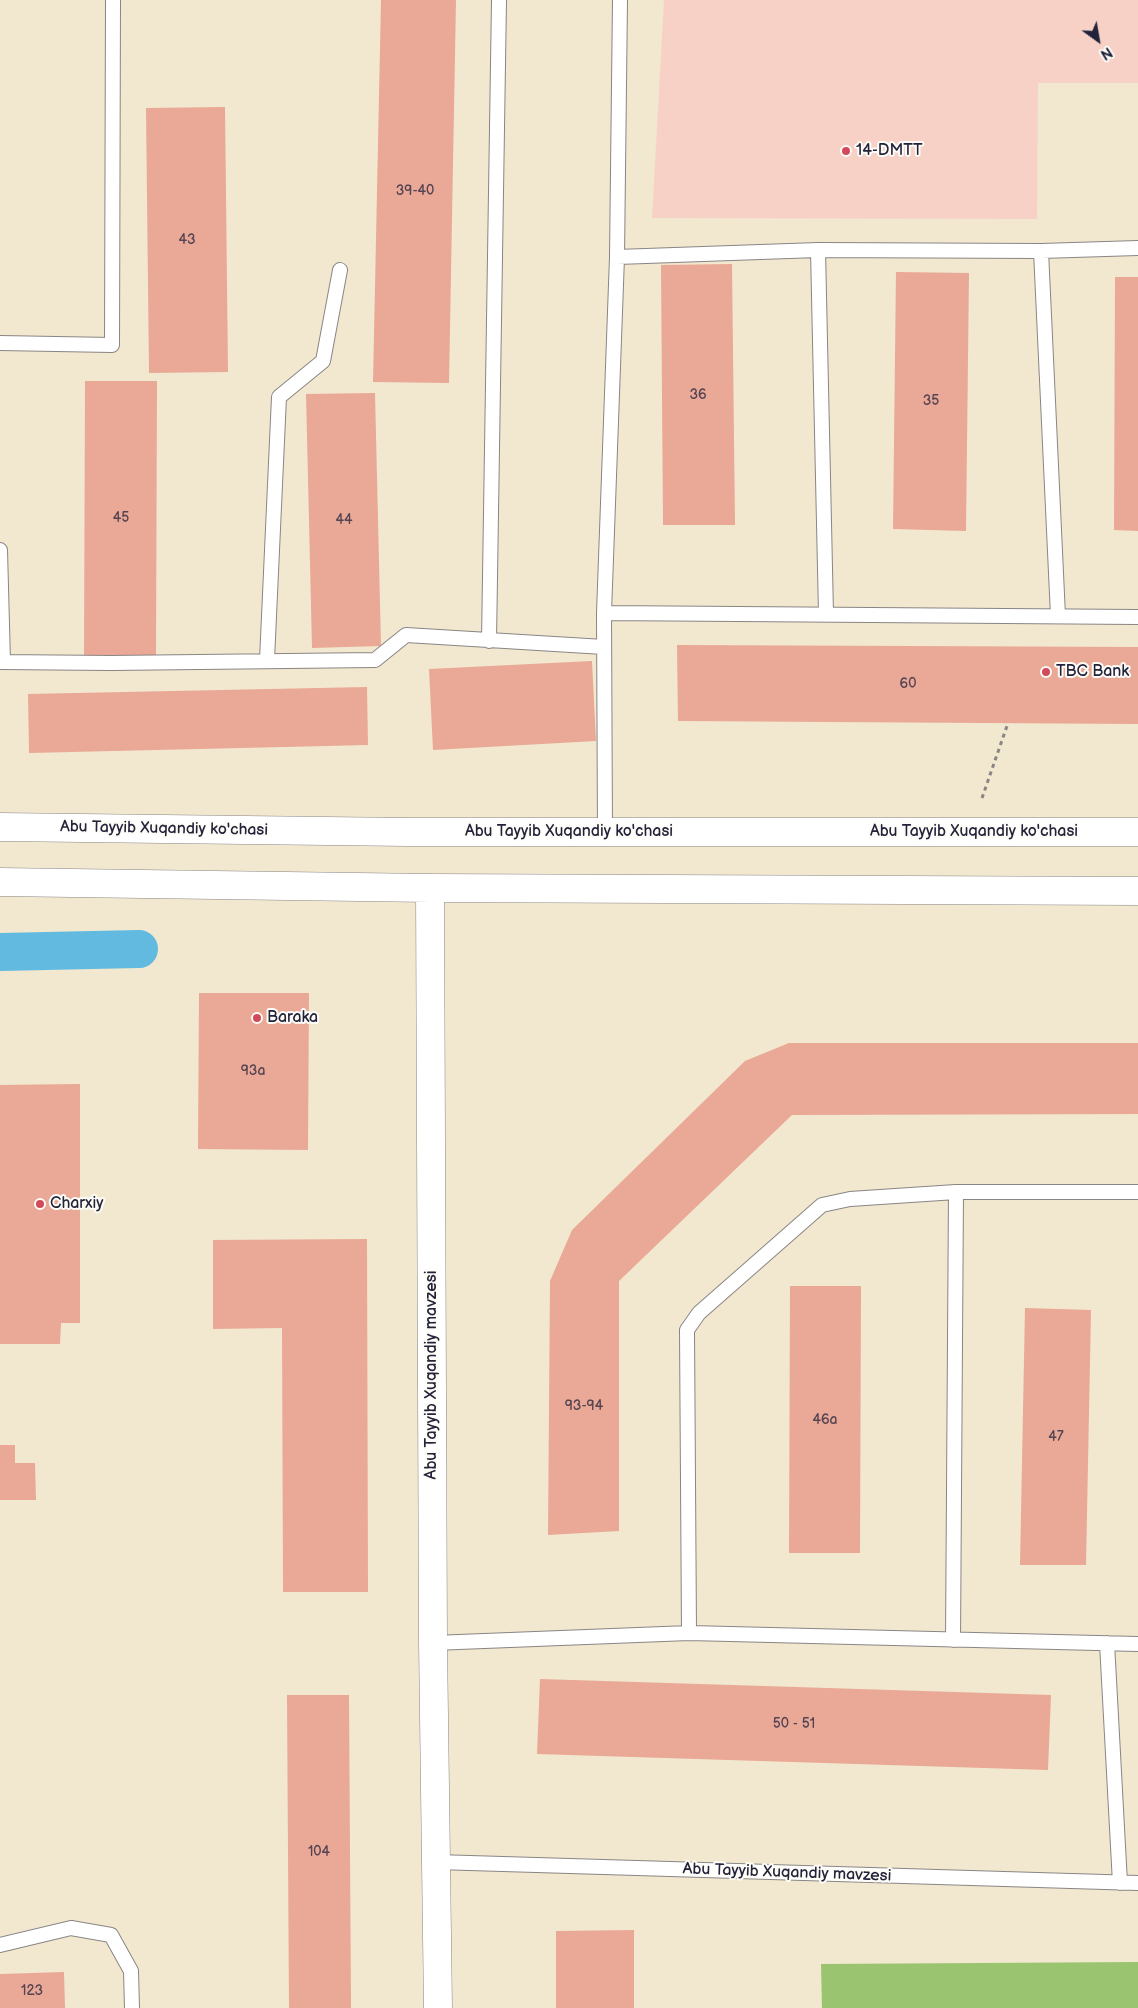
<!DOCTYPE html>
<style>
body{margin:0}
#map{position:relative;width:1138px;height:2008px;overflow:hidden;background:#f1e8cf;font-family:"Balsamiq Sans",sans-serif}
canvas{display:block}
.north{position:absolute;left:1073px;top:15px;width:50px;height:50px;-webkit-text-stroke:4px #fdfcf7;paint-order:stroke;rotate:148deg;font-size:14px;font-weight:700;line-height:20px;text-align:center;color:#22223b}
.north::after{content:'';display:block;margin:auto;width:18px;height:22px;background:#22223b;clip-path:polygon(50% 0,100% 100%,50% 72%,0 100%)}
</style>
<div id="map">
<canvas width="1138" height="2008"></canvas>
<div class="north">N</div>
</div>
<script>
const ctx = document.querySelector('canvas').getContext('2d');
ctx.lineJoin = 'round';
function paint(path, color) { ctx.fillStyle = color; ctx.fill(path, 'evenodd'); }
const shape = rows => new Path2D(rows.map(r => 'M' + r).join(''));
function stroke(path, color, width, dash) { ctx.strokeStyle = color; ctx.lineWidth = width; ctx.lineCap = dash ? 'butt' : 'round'; ctx.setLineDash(dash || []); ctx.stroke(path); }
function drawText(font, color, halo, rows, align = 'center') {
  ctx.font = font + ' "Balsamiq Sans",sans-serif'; ctx.lineWidth = 4; ctx.setLineDash([]); ctx.textBaseline = 'middle'; ctx.strokeStyle = halo; ctx.fillStyle = color; for (const [text, x, y, turn = 0] of rows) {
    ctx.save(); ctx.translate(x, y); ctx.rotate((+turn || 0) * Math.PI / 180); ctx.textAlign = isNaN(turn) ? turn : align; if (halo) ctx.strokeText(text, 0, 0); ctx.fillText(text, 0, 0); ctx.restore();
  }
}
paint(shape([
 [664,0,1138,0,1138,83,1038,83,1037,219,652,218]
]), '#f7d1c6');
paint(shape([
 [1138,1962,1138,2008,822,2008,821,1964]
]), '#9bc470');
stroke(shape([
 [0,952,139,949]
]), '#63bae0', 38);
paint(shape([
 [381,0,456,0,449,383,373,382],
 [225,107,228,372,149,373,146,108],
 [732,264,735,525,663,525,661,265],
 [896,272,969,273,966,531,893,529],
 [1115,277,1138,277,1138,531,1114,530],
 [85,381,157,381,156,655,84,655],
 [375,393,381,646,312,648,306,394],
 [677,645,1138,647,1138,724,678,721],
 [592,661,596,741,433,750,429,669],
 [367,687,368,745,29,753,28,694],
 [199,993,309,993,308,1150,198,1149],
 [789,1043,1138,1043,1138,1114,792,1115,619,1281,619,1531,548,1535,550,1281,572,1230,745,1061],
 [80,1084,80,1323,61,1323,60,1344,0,1344,0,1085],
 [367,1239,368,1592,283,1592,282,1328,213,1329,213,1240],
 [790,1286,861,1286,860,1553,789,1553],
 [1025,1308,1091,1310,1086,1565,1020,1565],
 [0,1445,15,1445,15,1463,35,1463,36,1500,0,1500],
 [540,1679,1051,1695,1048,1770,537,1754],
 [287,1695,349,1695,351,2008,289,2008],
 [634,1930,634,2008,556,2008,556,1931],
 [64,1972,65,2008,0,2008,0,1974]
]), '#eaa896');
const lane = shape([
 [818,250,826,614],
 [1041,251,1058,616],
 [617,257,620,0],
 [0,343,112,345,113,0],
 [0,550,3,662],
 [604,613,1138,617],
 [489,641,499,0],
 [267,660,279,397,323,361,340,270],
 [0,662,111,663,375,660,406,635,604,647],
 [605,833,604,613,617,257,818,250,1041,251,1138,248],
 [689,1633,687,1330,699,1313,822,1205,850,1199,956,1192,1138,1192],
 [953,1640,956,1192],
 [433,1643,689,1633,1138,1644],
 [1107,1643,1120,1883],
 [436,1862,1138,1883],
 [0,1945,71,1928,111,1935,131,1971,132,2008]
]);
const secondary = shape([
 [0,827,408,832,1138,832],
 [0,882,430,888,1138,891],
 [430,888,433,1643,438,2008]
]);
stroke(lane, '#8a8585', 16);
stroke(secondary, '#8a8585', 29);
stroke(shape([
 [982,798,1008,723]
]), '#8a8585', 3, [4, 4]);
stroke(lane, '#fff', 14);
stroke(secondary, '#fff', 28);
for (const [x, y, r, color] of [
 [846,151,5,"#d1495b"],
 [1046,672,5,"#d1495b"],
 [257,1018,5,"#d1495b"],
 [40,1204,5,"#d1495b"]
]) { const dot = new Path2D(); dot.arc(x, y, r, 0, 2 * Math.PI); ctx.fillStyle = color; ctx.fill(dot); stroke(dot, '#fdfcf7', 2); }
drawText('14px', '#544452', null, [
 ["39-40",415,191],
 ["43",187,240],
 ["36",698,395],
 ["35",931,401],
 ["45",121,518],
 ["44",344,520],
 ["60",908,684],
 ["93a",253,1071],
 ["93-94",584,1406],
 ["46a",825,1420],
 ["47",1056,1437],
 ["50 - 51",794,1724],
 ["104",319,1852],
 ["123",32,1991]
]);
drawText('16px', '#22223b', '#fdfcf7', [
 ["14-DMTT",856,151],
 ["TBC Bank",1056,672],
 ["Baraka",267,1018],
 ["Charxiy",50,1204]
], 'left');
drawText('16px', '#22223b', '#fdfcf7', [
 ["Abu Tayyib Xuqandiy ko'chasi",164,829,1],
 ["Abu Tayyib Xuqandiy ko'chasi",569,832],
 ["Abu Tayyib Xuqandiy ko'chasi",974,832],
 ["Abu Tayyib Xuqandiy mavzesi",432,1375,-90],
 ["Abu Tayyib Xuqandiy mavzesi",787,1873,2]
]);
</script>
